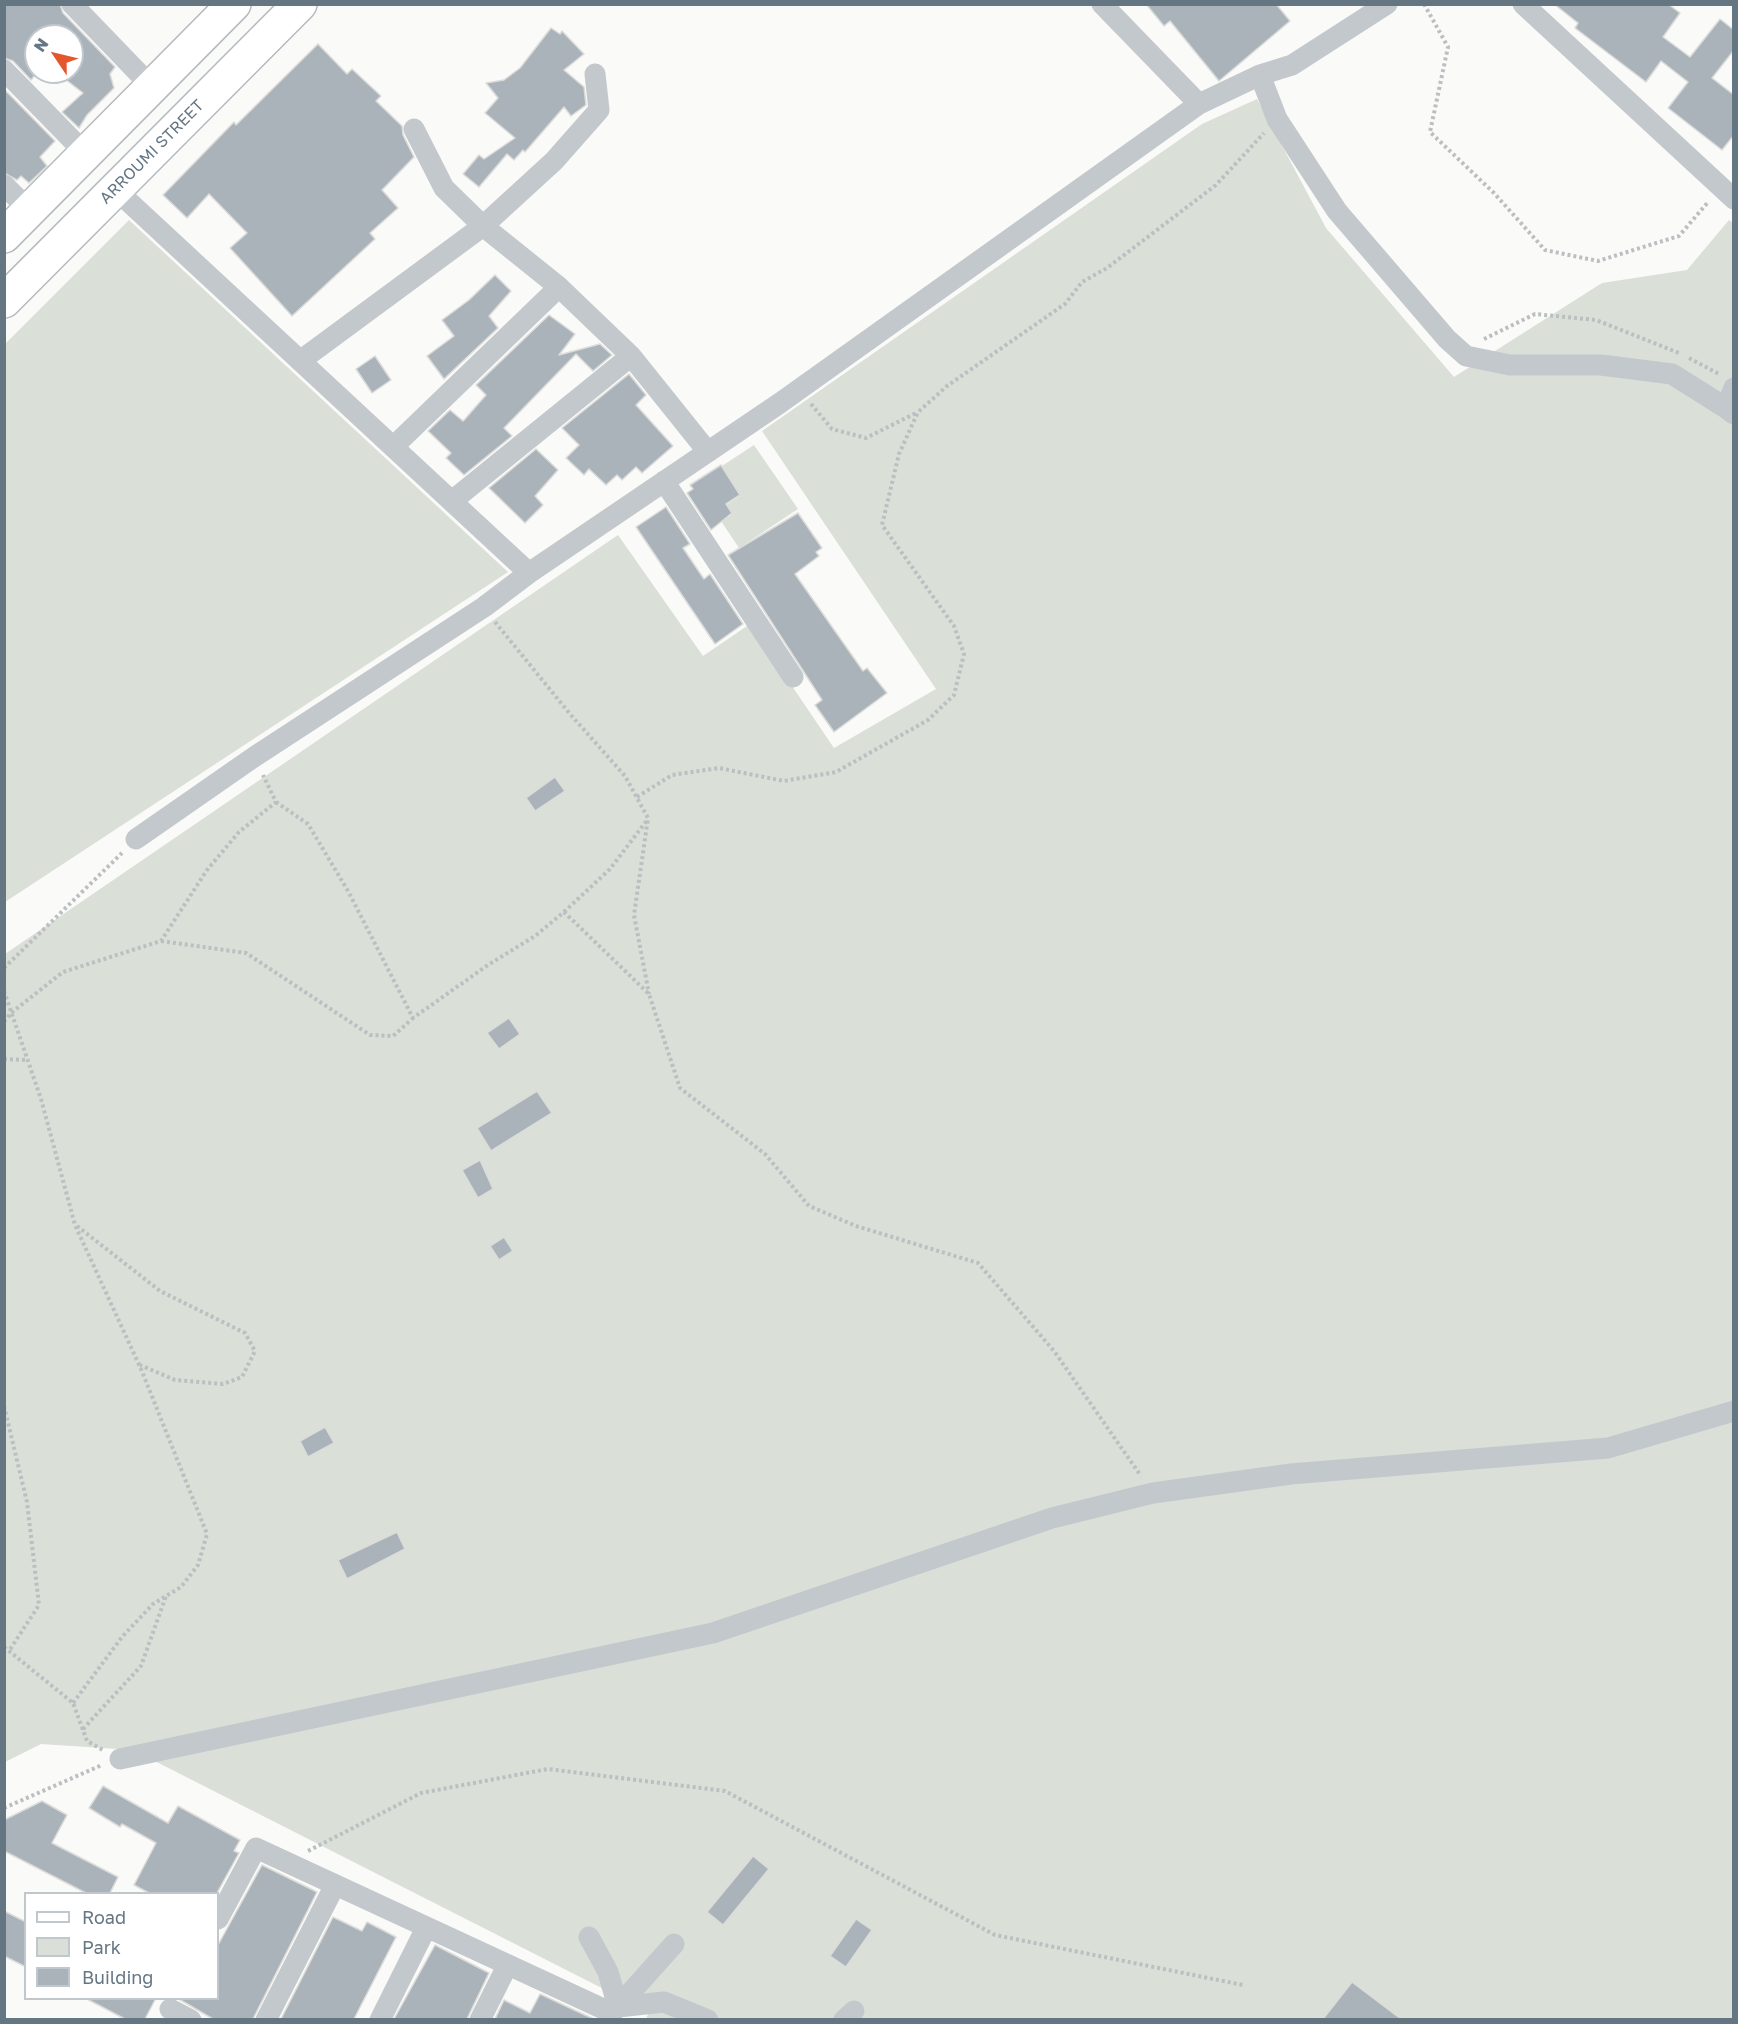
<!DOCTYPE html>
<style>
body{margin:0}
#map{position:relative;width:1738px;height:2024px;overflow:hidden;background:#fafaf8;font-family:"Golos Text",sans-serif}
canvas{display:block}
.frame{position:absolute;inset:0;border:6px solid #657683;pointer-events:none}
.legend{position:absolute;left:24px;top:1892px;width:195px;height:108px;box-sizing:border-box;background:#fff;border:2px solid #c1c8cd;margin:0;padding:8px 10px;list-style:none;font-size:18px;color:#657683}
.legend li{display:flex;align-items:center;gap:12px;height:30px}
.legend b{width:30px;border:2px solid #c1c8cd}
.north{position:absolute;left:24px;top:24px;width:60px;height:60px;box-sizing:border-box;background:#fff;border:2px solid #c1c8cd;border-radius:50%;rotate:305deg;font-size:16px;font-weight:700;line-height:24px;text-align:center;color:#657683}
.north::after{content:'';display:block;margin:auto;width:21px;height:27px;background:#e4572e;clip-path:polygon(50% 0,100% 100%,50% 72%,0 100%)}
</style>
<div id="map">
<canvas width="1738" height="2024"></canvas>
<div class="frame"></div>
<ul class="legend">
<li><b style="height:8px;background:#fff"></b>Road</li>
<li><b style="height:16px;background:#dadfd7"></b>Park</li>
<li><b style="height:16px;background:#aab3b9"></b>Building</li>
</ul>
<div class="north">N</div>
</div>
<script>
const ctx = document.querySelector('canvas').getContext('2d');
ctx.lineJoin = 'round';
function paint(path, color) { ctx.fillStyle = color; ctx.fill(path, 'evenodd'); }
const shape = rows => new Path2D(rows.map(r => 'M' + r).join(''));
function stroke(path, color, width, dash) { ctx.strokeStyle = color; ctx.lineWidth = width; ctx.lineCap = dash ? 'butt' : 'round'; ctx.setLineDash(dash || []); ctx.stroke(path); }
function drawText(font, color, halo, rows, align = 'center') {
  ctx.font = font + ' "Golos Text",sans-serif'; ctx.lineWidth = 6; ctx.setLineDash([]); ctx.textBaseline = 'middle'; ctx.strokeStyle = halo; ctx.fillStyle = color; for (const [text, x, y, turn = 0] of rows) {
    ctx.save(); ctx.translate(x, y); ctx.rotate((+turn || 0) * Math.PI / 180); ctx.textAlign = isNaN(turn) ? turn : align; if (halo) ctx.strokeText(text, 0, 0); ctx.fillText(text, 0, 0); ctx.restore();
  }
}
paint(shape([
 [1257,99,1326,228,1454,377,1602,283,1687,270,1729,220,1733,223,1733,2019,646,2019,649,2012,133,1750,41,1744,5,1762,5,954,618,535,703,656,750,624,834,748,936,689,762,431,1202,124],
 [129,220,508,572,5,902,5,344],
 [754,445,798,509,739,548,721,521,731,515,725,506,740,496,722,466]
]), '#dadfd7');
const building = shape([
 [4,4,60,4,63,13,115,67,110,74,114,88,87,115,79,128,62,112,83,93,56,72,72,72,72,36,36,36,36,74,31,80,13,61,4,58,4,4],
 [1146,4,1276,4,1290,21,1219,81,1170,21,1164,26,1146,4],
 [1554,4,1668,4,1680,13,1663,37,1690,57,1720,19,1734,30,1734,50,1712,78,1734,95,1734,135,1722,150,1668,108,1688,82,1661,61,1646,82,1575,28,1578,23,1554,4],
 [551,28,560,34,562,31,584,54,564,70,584,87,586,105,571,116,564,107,525,152,523,150,514,160,507,154,479,187,463,174,479,155,484,159,515,138,485,113,498,98,486,83,504,80,520,68,551,28],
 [318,44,347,74,352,69,381,96,376,101,402,126,403,135,414,157,382,190,398,208,370,233,375,239,292,316,230,248,247,233,209,194,187,218,163,195,234,122,236,125,318,44],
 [4,89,55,141,40,157,47,166,29,183,21,176,17,180,4,173,4,89],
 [495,275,511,291,489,316,498,328,444,379,427,356,454,336,442,320,469,300,495,275],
 [549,315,575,334,559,355,600,344,612,355,593,371,576,354,504,428,512,436,464,475,446,458,451,453,428,431,450,410,463,421,465,419,486,395,476,385,549,315],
 [375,356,391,380,372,393,356,369,375,356],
 [629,374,646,395,636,405,673,446,642,473,636,467,622,480,617,475,606,485,589,469,584,475,566,458,579,445,562,428,629,374],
 [536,449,558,470,535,496,543,505,525,523,489,488,536,449],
 [721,465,740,495,726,504,732,513,711,530,687,493,693,489,690,485,721,465],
 [666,507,690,544,683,548,704,579,710,574,743,624,715,644,636,527,666,507],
 [798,513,822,548,816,552,819,556,795,574,863,671,867,668,887,693,834,732,815,705,822,700,728,555,798,513],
 [555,777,565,791,535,811,526,798,555,777],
 [509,1018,520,1034,499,1049,487,1033,509,1018],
 [537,1091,552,1113,491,1151,477,1128,537,1091],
 [480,1160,493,1189,478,1198,462,1170,480,1160],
 [504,1237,513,1251,499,1260,490,1246,504,1237],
 [325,1427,334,1443,308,1457,300,1441,325,1427],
 [397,1532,405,1549,347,1579,338,1560,397,1532],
 [103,1786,168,1823,178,1806,240,1840,234,1851,239,1853,217,1893,149,1893,134,1885,156,1843,122,1824,120,1827,89,1808,103,1786],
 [42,1801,67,1815,52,1843,118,1877,110,1893,86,1893,4,1851,4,1820,42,1801],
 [753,1856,769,1869,723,1925,707,1912,753,1856],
 [262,1865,317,1892,253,2019,213,2019,177,1998,218,1998,218,1945,262,1865],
 [4,1911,26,1922,26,1967,4,1956,4,1911],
 [333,1917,362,1931,367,1922,396,1937,354,2019,281,2019,333,1917],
 [856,1919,872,1930,846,1967,830,1956,856,1919],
 [435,1945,489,1973,467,2019,394,2019,435,1945],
 [1352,1982,1401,2019,1323,2019,1352,1982],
 [540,1994,585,2015,594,2019,495,2019,504,2000,530,2013,540,1994],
 [85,1998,156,1998,145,2019,125,2019,85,1998]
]);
paint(building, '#aab3b9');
stroke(building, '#dcdcda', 1.5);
const primary = shape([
 [4,236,234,4],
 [4,301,300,4]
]);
stroke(primary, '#b5babe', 36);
stroke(shape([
 [1424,4,1448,47,1430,132,1494,193,1545,250,1598,261,1679,236,1709,201],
 [1484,339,1535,314,1596,320,1679,353],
 [1689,358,1719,374],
 [811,404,832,429,866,438,918,412],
 [495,622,570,714,625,776,648,818,634,915,649,994],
 [637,797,672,775,719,768,784,781,836,772,928,720,954,695,964,654,954,626,882,525,899,454,918,412,947,386,1065,304,1082,282,1107,268,1216,185,1264,133],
 [276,802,308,824,348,891,413,1018,488,965,535,936,564,912,649,994,680,1088,765,1154,809,1206,856,1226,978,1263,1054,1351,1141,1476],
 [564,912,610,869,648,819],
 [161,941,246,953,370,1035,393,1036,413,1018],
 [4,968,122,853],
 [4,991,41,1099,75,1225,141,1369,207,1534,198,1565,181,1587,153,1604,122,1637,73,1703],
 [4,1022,11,1013,63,972,161,941,207,870,239,832,276,802,263,775],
 [4,1059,27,1060],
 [77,1226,160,1291,245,1333,255,1351,242,1377,223,1384,175,1380,140,1365],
 [4,1406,27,1502,39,1605,9,1651],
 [4,1647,73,1703,87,1741,103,1750],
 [83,1729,141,1666,166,1596],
 [4,1808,102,1765],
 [308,1851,421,1793,548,1769,725,1791,995,1935,1243,1985]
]), '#bbbfc2', 4, [3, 3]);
stroke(shape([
 [72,4,152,87],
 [1102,4,1199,104],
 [1523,4,1734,199],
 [4,70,86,154],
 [1260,75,1277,119,1337,211,1447,339,1466,356,1510,365,1601,365,1672,374,1726,408],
 [414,129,444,188,483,226,559,287,631,356,708,452],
 [4,185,29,210],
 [115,189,529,573],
 [300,361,483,226,554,161,599,110,595,74],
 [1734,388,1726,408,1734,414],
 [393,447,559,287],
 [664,481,793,677],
 [452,501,631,356],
 [136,839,254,757,484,607,529,573,780,403,1199,104,1260,75,1292,65,1387,4],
 [120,1759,713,1633,1052,1518,1153,1493,1291,1474,1608,1448,1734,1411],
 [218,1919,256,1848,612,2013],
 [589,1937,608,1972,618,2007,664,2002,708,2020],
 [170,2009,191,2020],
 [614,2011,674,1944],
 [266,2020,335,1885],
 [380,2020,426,1928],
 [480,2020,507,1966],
 [844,2020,854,2011]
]), '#c3c8cc', 21);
stroke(primary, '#fff', 33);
drawText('16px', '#657683', '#fff', [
 ["ARROUMI STREET",152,152,-45]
]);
</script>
